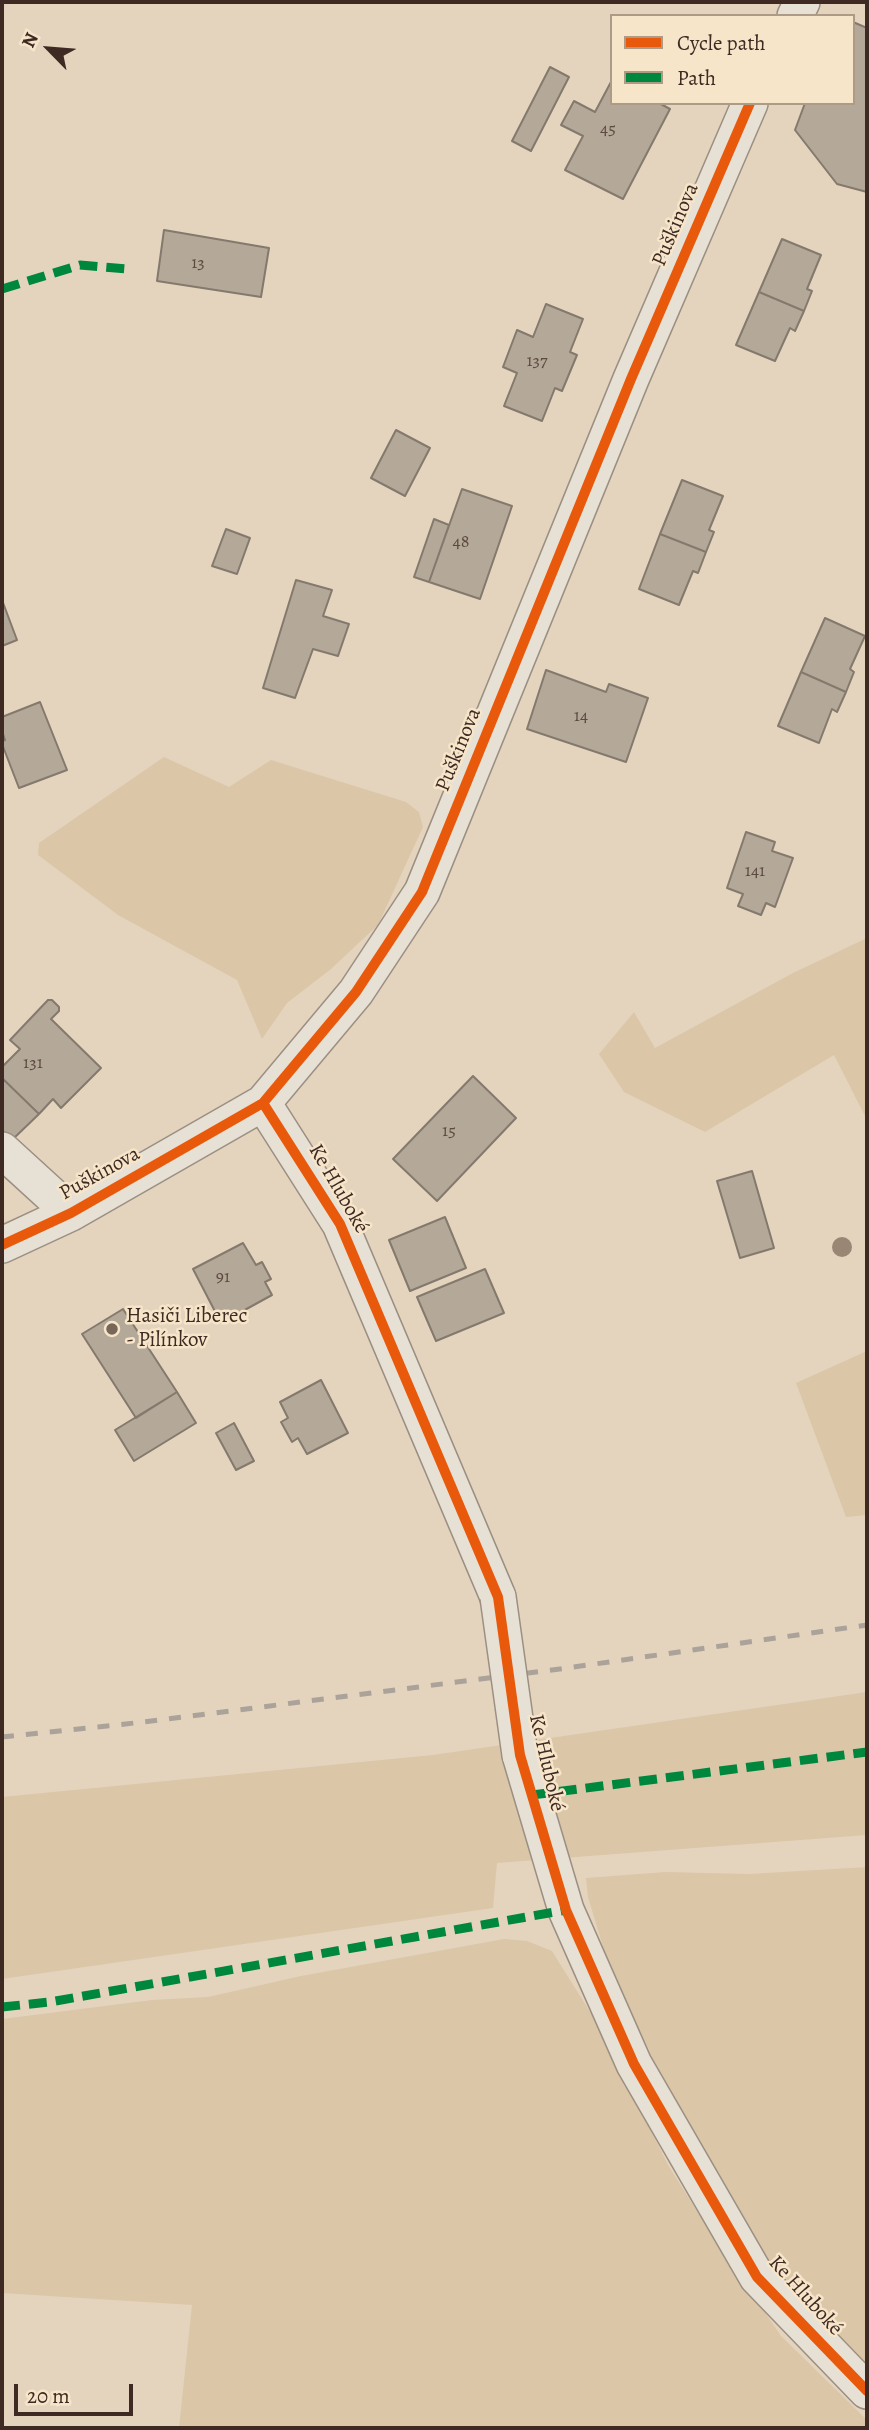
<!DOCTYPE html>
<meta charset="utf-8">
<style>
body{margin:0}
#map{position:relative;width:869px;height:2430px;overflow:hidden;background:#e4d4bd;font-family:Alegreya,serif}
canvas{display:block}
.frame{position:absolute;inset:0;border:4px solid #3e2a23;pointer-events:none}
.legend{position:absolute;left:610px;top:14px;width:245px;height:91px;box-sizing:border-box;background:#f7e5ca;border:2px solid #ad9a87;margin:0;padding:9px 12px;list-style:none;font-size:21px;color:#3e2a23}
.legend li{display:flex;align-items:center;gap:14px;height:35px}
.legend b{width:35px;border:2px solid #ad9a87}
.north{position:absolute;left:14px;top:14px;width:70px;height:70px;-webkit-text-stroke:5px #f7e5ca;paint-order:stroke;rotate:295deg;font-size:19px;font-weight:700;line-height:28px;text-align:center;color:#3e2a23}
.north::after{content:'';display:block;margin:auto;width:24px;height:32px;background:#3e2a23;clip-path:polygon(50% 0,100% 100%,50% 72%,0 100%)}
.scale{position:absolute;left:14px;top:2384px;width:119px;height:32px;box-sizing:border-box;border:4px solid #3e2a23;border-top:0;padding-left:9px;font-size:21px;line-height:24px;white-space:nowrap;color:#3e2a23;-webkit-text-stroke:5px #f7e5ca;paint-order:stroke}
</style>
<div id="map">
<canvas width="869" height="2430"></canvas>
<div class="frame"></div>
<ul class="legend">
<li><b style="height:9px;background:#e8590c"></b>Cycle path</li>
<li><b style="height:9px;background:#00873e"></b>Path</li>
</ul>
<div class="north">N</div>
<div class="scale">20 m</div>
</div>
<script>
const ctx = document.querySelector('canvas').getContext('2d');
ctx.lineJoin = 'round';
function paint(path, color) { ctx.fillStyle = color; ctx.fill(path, 'evenodd'); }
const shape = rows => new Path2D(rows.map(r => 'M' + r).join(''));
function stroke(path, color, width, dash) { ctx.strokeStyle = color; ctx.lineWidth = width; ctx.lineCap = dash ? 'butt' : 'round'; ctx.setLineDash(dash || []); ctx.stroke(path); }
function drawText(font, color, halo, rows, align = 'center') {
  ctx.font = font + ' Alegreya,serif'; ctx.lineWidth = 5; ctx.setLineDash([]); ctx.textBaseline = 'middle'; ctx.strokeStyle = halo; ctx.fillStyle = color; for (const [text, x, y, turn = 0] of rows) {
    ctx.save(); ctx.translate(x, y); ctx.rotate((+turn || 0) * Math.PI / 180); ctx.textAlign = isNaN(turn) ? turn : align; if (halo) ctx.strokeText(text, 0, 0); ctx.fillText(text, 0, 0); ctx.restore();
  }
}
paint(shape([
 [164,757,229,787,271,760,406,802,419,812,423,827,378,925,331,969,287,1003,262,1039,237,980,118,915,38,855,39,843],
 [867,938,867,1120,834,1055,705,1132,624,1092,599,1054,634,1012,655,1048,793,973],
 [867,1351,867,1515,846,1517,796,1383],
 [867,1692,867,1835,497,1863,493,1908,2,1979,2,1797,433,1755],
 [867,1867,867,2367,767,2262,696,2146,687,2119,662,2087,649,2050,626,2005,604,1950,588,1897,586,1878,666,1872,749,1874],
 [504,1939,527,1941,552,1951,602,2031,668,2165,712,2235,781,2336,867,2420,867,2428,179,2428,192,2305,2,2293,2,2019,152,2000,208,1997,301,1976]
]), '#dbc6a8');
const building = shape([
 [853,22,867,28,867,192,837,184,795,130,805,103,853,103,853,22],
 [550,67,569,77,531,151,512,141,550,67],
 [612,80,612,103,659,103,670,109,623,199,565,170,583,136,561,125,574,101,595,112,612,80],
 [164,230,269,248,261,297,157,281,164,230],
 [782,239,821,255,807,289,812,291,804,311,759,292,782,239],
 [759,292,804,311,795,331,790,328,775,361,736,345,759,292],
 [546,304,583,319,570,352,577,355,562,391,555,388,542,421,504,406,517,373,503,367,517,330,533,337,546,304],
 [396,430,430,448,405,496,371,478,396,430],
 [682,480,723,496,709,530,714,532,706,552,660,534,682,480],
 [462,489,512,506,480,599,429,582,462,489],
 [434,519,449,525,429,582,414,577,434,519],
 [226,529,250,538,237,574,212,566,226,529],
 [660,534,706,552,698,573,693,571,679,605,639,589,660,534],
 [296,580,332,590,323,616,349,624,338,656,313,649,295,698,263,688,296,580],
 [2,600,17,640,2,646,2,600],
 [825,618,865,636,850,669,854,672,846,692,801,672,825,618],
 [546,670,606,692,609,684,648,698,626,762,527,729,546,670],
 [801,672,846,692,837,712,832,709,819,743,778,726,801,672],
 [40,702,67,770,19,788,2,744,2,741,5,740,2,731,2,717,40,702],
 [746,832,775,842,772,851,793,858,775,907,766,903,761,915,738,906,743,894,727,888,746,832],
 [48,1000,52,1000,59,1007,59,1011,51,1019,101,1068,61,1108,53,1099,39,1114,2,1078,2,1067,20,1049,10,1040,48,1000],
 [473,1076,516,1118,437,1201,393,1159,473,1076],
 [2,1078,39,1114,12,1140,2,1131,2,1078],
 [752,1171,774,1248,740,1258,717,1181,752,1171],
 [445,1217,466,1268,410,1291,389,1240,445,1217],
 [243,1243,256,1265,262,1262,271,1279,265,1282,272,1295,221,1323,193,1269,243,1243],
 [485,1269,504,1313,436,1341,417,1297,485,1269],
 [123,1309,177,1392,136,1418,82,1334,123,1309],
 [321,1380,348,1433,307,1454,298,1438,292,1442,281,1422,288,1418,280,1402,321,1380],
 [177,1392,196,1423,134,1461,115,1430,177,1392],
 [234,1423,254,1461,236,1470,216,1433,234,1423]
]);
paint(building, '#b4a899');
stroke(building, '#84796d', 2);
const street = shape([
 [795,16,802,2],
 [263,1103,340,1224,498,1597],
 [2,1150,71,1213],
 [2,1245,71,1213,263,1103,356,992,422,892,631,379,750,103],
 [520,1755,566,1910,634,2064,757,2277,867,2391]
]);
stroke(street, '#9b8f82', 38);
stroke(street, '#e7e0d5', 35);
stroke(shape([
 [2,1737,144,1722,567,1668,867,1625]
]), '#aba399', 5, [12, 12]);
const streetBridge = shape([
 [498,1597,520,1755]
]);
stroke(streetBridge, '#9b8f82', 38, []);
stroke(streetBridge, '#e7e0d5', 35);
stroke(shape([
 [2,289,80,265,128,269],
 [532,1795,867,1752],
 [2,2007,50,2002,566,1910]
]), '#00873e', 9, [18, 9]);
stroke(shape([
 [263,1103,340,1224,498,1597,520,1755,566,1910,634,2064,757,2277,867,2391],
 [2,1245,71,1213,263,1103,356,992,422,892,631,379,750,103]
]), '#e8590c', 10);
ctx.fillStyle = '#998675';
for (const [x, y] of [
 [842,1247]
]) { ctx.beginPath(); ctx.arc(x, y, 10, 0, 2 * Math.PI); ctx.fill(); }
for (const [x, y, r, color] of [
 [112,1329,7,"#786659"]
]) { const dot = new Path2D(); dot.arc(x, y, r, 0, 2 * Math.PI); ctx.fillStyle = color; ctx.fill(dot); stroke(dot, '#f7e5ca', 2.5); }
drawText('18px', '#5c4a40', null, [
 ["45",608,130],
 ["13",198,264],
 ["137",537,362],
 ["48",461,543],
 ["14",581,717],
 ["141",755,872],
 ["131",33,1064],
 ["15",449,1132],
 ["91",223,1278]
]);
drawText('21px', '#3e2a23', '#f7e5ca', [
 ["Puškinova",676,225,-67],
 ["Puškinova",459,750,-68],
 ["Puškinova",100,1174,-29],
 ["Ke Hluboké",338,1189,60],
 ["Ke Hluboké",546,1763,77],
 ["Ke Hluboké",805,2296,48]
]);
drawText('21px', '#3e2a23', '#f7e5ca', [
 ["Hasiči Liberec",126,1317],
 ["- Pilínkov",126,1341]
], 'left');
</script>
